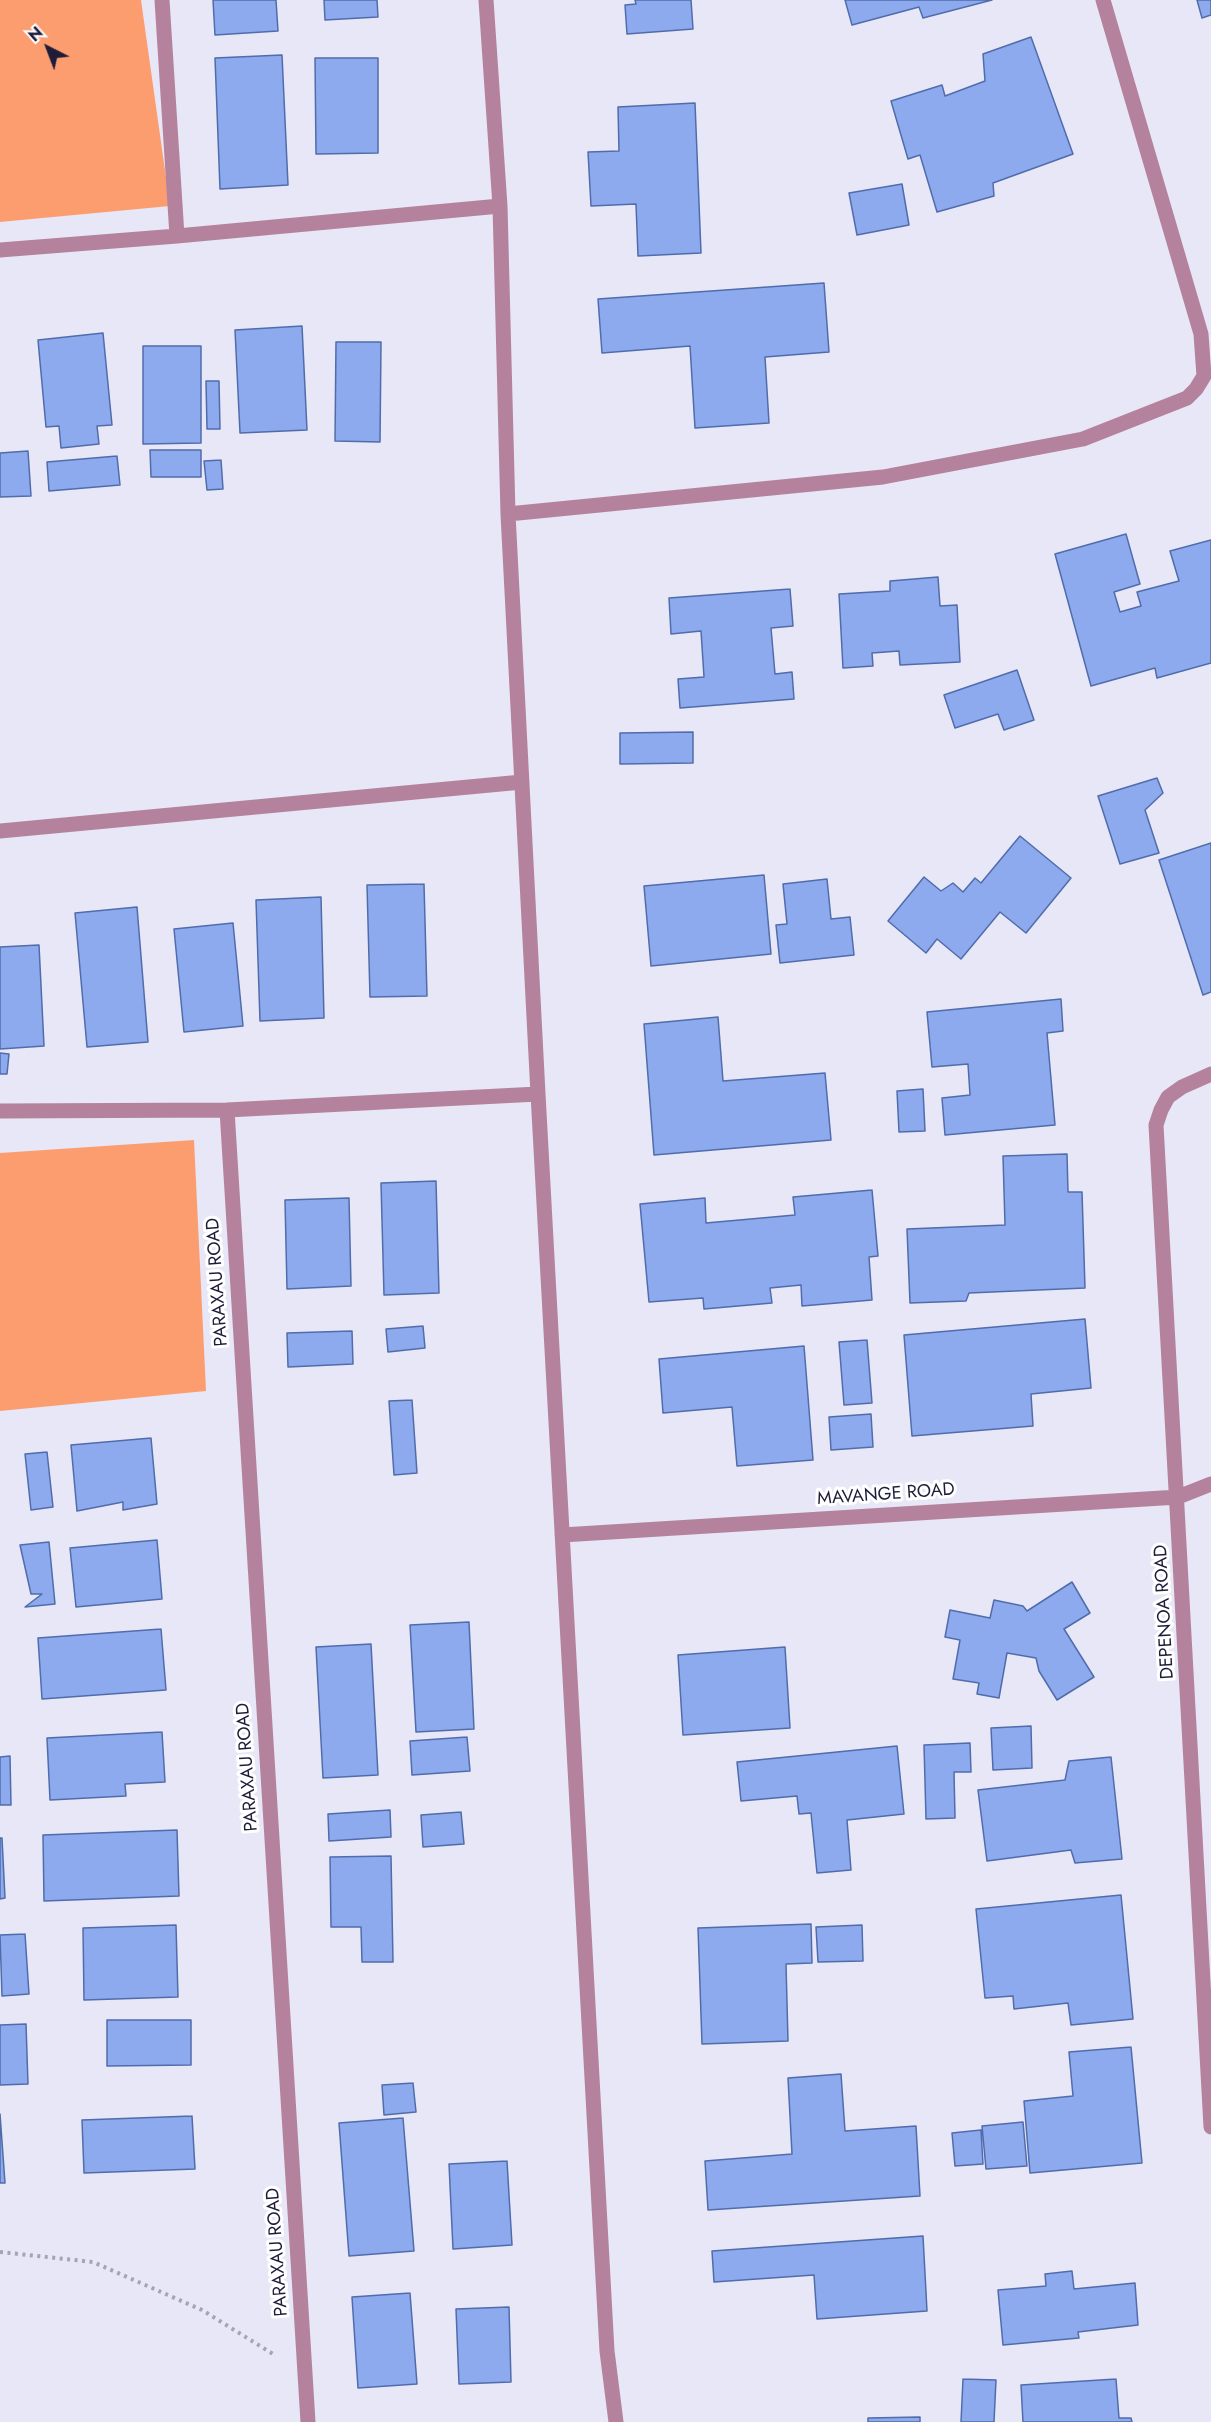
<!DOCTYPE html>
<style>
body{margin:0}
#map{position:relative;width:1211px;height:2422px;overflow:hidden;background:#e7e7f7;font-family:Jost,sans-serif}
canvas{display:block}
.north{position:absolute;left:18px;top:18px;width:60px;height:60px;-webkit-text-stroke:4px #fff;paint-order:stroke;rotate:318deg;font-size:16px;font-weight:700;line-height:24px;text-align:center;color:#1e1c38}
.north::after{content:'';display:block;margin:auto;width:21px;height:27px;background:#1e1c38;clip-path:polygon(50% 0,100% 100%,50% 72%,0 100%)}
</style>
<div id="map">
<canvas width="1211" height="2422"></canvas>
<div class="north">N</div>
</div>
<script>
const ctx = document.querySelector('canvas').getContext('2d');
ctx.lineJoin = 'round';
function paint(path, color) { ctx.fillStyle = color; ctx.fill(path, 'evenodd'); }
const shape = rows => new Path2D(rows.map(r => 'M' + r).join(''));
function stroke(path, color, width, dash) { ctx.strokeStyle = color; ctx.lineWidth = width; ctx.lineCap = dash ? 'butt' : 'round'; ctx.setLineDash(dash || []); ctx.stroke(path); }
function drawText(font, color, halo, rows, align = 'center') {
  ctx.font = font + ' Jost,sans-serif'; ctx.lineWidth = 6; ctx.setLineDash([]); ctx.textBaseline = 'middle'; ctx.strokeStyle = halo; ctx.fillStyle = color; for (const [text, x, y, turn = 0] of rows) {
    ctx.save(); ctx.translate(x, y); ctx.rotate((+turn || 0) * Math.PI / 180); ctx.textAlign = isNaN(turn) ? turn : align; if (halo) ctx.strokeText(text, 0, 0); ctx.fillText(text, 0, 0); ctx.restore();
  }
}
paint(shape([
 [0,0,141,0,170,206,0,222],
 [194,1140,206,1391,0,1411,0,1153]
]), '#fc9d6f');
const building = shape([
 [213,0,276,0,278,31,215,35,213,0],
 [324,0,377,0,378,17,325,20,324,0],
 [635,0,691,0,693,29,627,34,625,5,636,4,635,0],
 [845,0,992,0,923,18,919,7,852,25,845,0],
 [1197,0,1211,0,1211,15,1202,18,1197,0],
 [1031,37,1073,154,993,183,994,196,937,212,920,155,908,159,891,101,942,85,945,96,985,81,983,54,1031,37],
 [282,55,288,185,220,189,215,58,282,55],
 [315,58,378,58,378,153,316,154,315,58],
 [695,103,701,253,638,256,636,204,591,206,588,152,619,151,618,107,695,103],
 [902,184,909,225,857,235,849,193,902,184],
 [824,283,829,352,765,357,769,423,695,428,690,346,602,353,598,299,824,283],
 [302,326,307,430,240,433,235,330,302,326],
 [103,333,112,425,97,426,99,444,61,448,59,426,46,427,38,340,103,333],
 [336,342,381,342,380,442,335,441,336,342],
 [143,346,201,346,201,443,143,444,143,346],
 [206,381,219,381,220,429,207,429,206,381],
 [150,450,201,450,201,477,151,477,150,450],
 [28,451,31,496,0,497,0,453,28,451],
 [117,456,120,485,49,491,47,462,117,456],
 [221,460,223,489,207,490,204,461,221,460],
 [1126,534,1140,584,1114,592,1120,612,1141,606,1137,592,1179,581,1170,551,1211,540,1211,663,1157,678,1155,668,1091,686,1055,554,1126,534],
 [938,577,940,606,957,605,960,662,900,665,899,651,872,653,873,666,843,668,839,594,890,591,890,581,938,577],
 [790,589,793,626,771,628,775,674,792,672,794,699,680,708,678,679,704,677,701,631,671,634,669,598,790,589],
 [1017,670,1034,720,1004,730,998,714,955,728,944,695,1017,670],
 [693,732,693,763,620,764,620,733,693,732],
 [1157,778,1163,793,1145,810,1159,853,1120,864,1098,796,1157,778],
 [1020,836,1071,878,1026,933,1000,912,961,959,937,939,926,953,888,921,924,877,941,891,953,883,963,892,975,878,981,883,1020,836],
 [1211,843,1211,992,1203,995,1159,860,1211,843],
 [764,875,771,954,651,966,644,886,764,875],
 [827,879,831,919,850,917,854,955,780,963,776,925,787,924,783,884,827,879],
 [424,884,427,996,370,997,367,885,424,884],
 [321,897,324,1018,260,1021,256,900,321,897],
 [137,907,148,1042,87,1047,75,913,137,907],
 [233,923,243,1026,184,1032,174,929,233,923],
 [39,945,44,1046,0,1049,0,947,39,945],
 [1061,999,1063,1031,1047,1033,1055,1125,945,1135,942,1098,970,1095,968,1064,932,1067,927,1012,1061,999],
 [718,1017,723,1081,825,1073,831,1140,654,1155,644,1024,718,1017],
 [0,1053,9,1054,7,1074,0,1074,0,1053],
 [923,1089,925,1131,899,1132,897,1091,923,1089],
 [1067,1154,1068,1192,1082,1192,1085,1288,969,1293,966,1301,910,1303,907,1229,1005,1225,1003,1156,1067,1154],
 [436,1181,439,1293,384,1295,381,1183,436,1181],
 [872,1190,878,1256,869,1257,872,1300,802,1306,801,1285,770,1288,772,1303,704,1309,703,1298,649,1302,640,1204,705,1198,706,1223,795,1215,793,1197,872,1190],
 [349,1198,351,1286,287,1289,285,1200,349,1198],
 [1085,1319,1091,1388,1031,1394,1033,1426,912,1436,904,1335,1085,1319],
 [423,1326,425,1348,388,1352,386,1329,423,1326],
 [352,1331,353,1364,288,1367,287,1333,352,1331],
 [867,1340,872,1403,844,1405,839,1342,867,1340],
 [804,1346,813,1460,737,1466,732,1407,663,1413,659,1359,804,1346],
 [412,1400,417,1473,394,1475,389,1401,412,1400],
 [871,1414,873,1447,831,1450,829,1417,871,1414],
 [151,1438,157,1504,123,1510,123,1502,77,1511,71,1445,151,1438],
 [47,1452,53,1507,31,1510,25,1454,47,1452],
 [157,1540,162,1599,76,1607,70,1548,157,1540],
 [49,1542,55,1604,25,1607,42,1594,31,1594,20,1545,49,1542],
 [1072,1582,1090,1613,1064,1629,1094,1677,1057,1700,1039,1671,1036,1658,1007,1653,999,1698,977,1694,979,1683,953,1679,960,1640,945,1637,950,1610,990,1618,994,1600,1023,1606,1027,1611,1072,1582],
 [469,1622,474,1729,416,1732,410,1625,469,1622],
 [161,1629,166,1690,42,1699,38,1638,161,1629],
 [371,1644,378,1775,323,1778,316,1647,371,1644],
 [785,1647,790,1728,683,1735,678,1655,785,1647],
 [1031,1726,1032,1768,993,1770,991,1728,1031,1726],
 [162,1732,165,1782,125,1784,126,1796,50,1800,47,1738,162,1732],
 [467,1737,470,1771,412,1775,410,1741,467,1737],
 [970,1743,971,1772,954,1772,955,1818,926,1819,924,1745,970,1743],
 [897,1746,904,1814,847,1820,851,1870,817,1873,811,1813,799,1814,797,1796,741,1801,737,1762,897,1746],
 [10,1756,11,1805,0,1805,0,1757,10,1756],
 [1111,1757,1122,1859,1075,1863,1071,1850,987,1861,978,1790,1065,1780,1069,1761,1111,1757],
 [390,1810,391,1837,329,1841,328,1814,390,1810],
 [461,1812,464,1844,423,1847,421,1815,461,1812],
 [177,1830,179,1896,44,1901,43,1835,177,1830],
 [0,1838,2,1838,5,1898,0,1899,0,1838],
 [391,1856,393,1962,362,1962,361,1927,331,1927,330,1857,391,1856],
 [1121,1895,1133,2019,1071,2025,1068,2003,1014,2009,1013,1996,985,1998,976,1909,1121,1895],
 [811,1924,812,1963,786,1964,788,2041,702,2044,698,1928,811,1924],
 [176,1925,178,1997,84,2000,83,1928,176,1925],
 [862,1925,863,1961,818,1962,816,1927,862,1925],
 [25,1934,29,1994,2,1996,0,1935,25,1934],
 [107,2020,191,2020,191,2065,107,2066,107,2020],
 [26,2024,28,2084,0,2085,0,2025,26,2024],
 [1131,2047,1142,2163,1030,2173,1024,2101,1073,2096,1069,2052,1131,2047],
 [841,2074,845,2131,916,2126,920,2196,708,2210,705,2161,792,2154,788,2078,841,2074],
 [413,2083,416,2112,384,2115,382,2085,413,2083],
 [0,2114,5,2183,0,2183,0,2114],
 [192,2116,195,2169,84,2173,82,2120,192,2116],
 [403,2118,414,2251,349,2256,339,2123,403,2118],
 [1023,2122,1027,2166,986,2169,982,2126,1023,2122],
 [981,2130,983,2164,955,2166,952,2133,981,2130],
 [507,2161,512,2245,453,2249,449,2164,507,2161],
 [923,2236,927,2311,817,2319,814,2275,714,2282,712,2251,923,2236],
 [1072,2271,1074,2289,1135,2283,1138,2325,1078,2332,1079,2338,1003,2345,998,2290,1046,2286,1045,2274,1072,2271],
 [410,2293,417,2384,358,2388,352,2297,410,2293],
 [509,2307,511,2382,459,2384,456,2309,509,2307],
 [963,2379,996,2380,994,2422,961,2422,963,2379],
 [1116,2379,1119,2418,1131,2418,1132,2422,1023,2422,1021,2385,1116,2379],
 [920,2417,920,2422,868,2422,868,2418,920,2417]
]);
paint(building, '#8caaed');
stroke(building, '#516cab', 1.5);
stroke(shape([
 [0,2252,93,2262,202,2310,273,2354]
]), '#a4a4b8', 4, [3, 4.5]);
stroke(shape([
 [162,0,177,236],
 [486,0,500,206,508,514,538,1094,607,2351,616,2422],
 [0,250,177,236,500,206],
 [508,514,883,477,1083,439,1187,398,1196,389,1204,376,1201,334,1103,0],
 [0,831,522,782],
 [1211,1074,1182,1087,1168,1097,1161,1110,1156,1125,1211,2127],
 [227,1110,308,2422],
 [0,1111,227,1110,538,1094],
 [562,1535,1178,1497,1211,1484]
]), '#b5829d', 15);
drawText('18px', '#1e1c38', '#fff', [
 ["PARAXAU ROAD",218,1282,-94],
 ["MAVANGE ROAD",886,1495,-4],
 ["DEPENOA ROAD",1165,1612,-93],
 ["PARAXAU ROAD",248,1767,-94],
 ["PARAXAU ROAD",278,2252,-94]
]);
</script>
